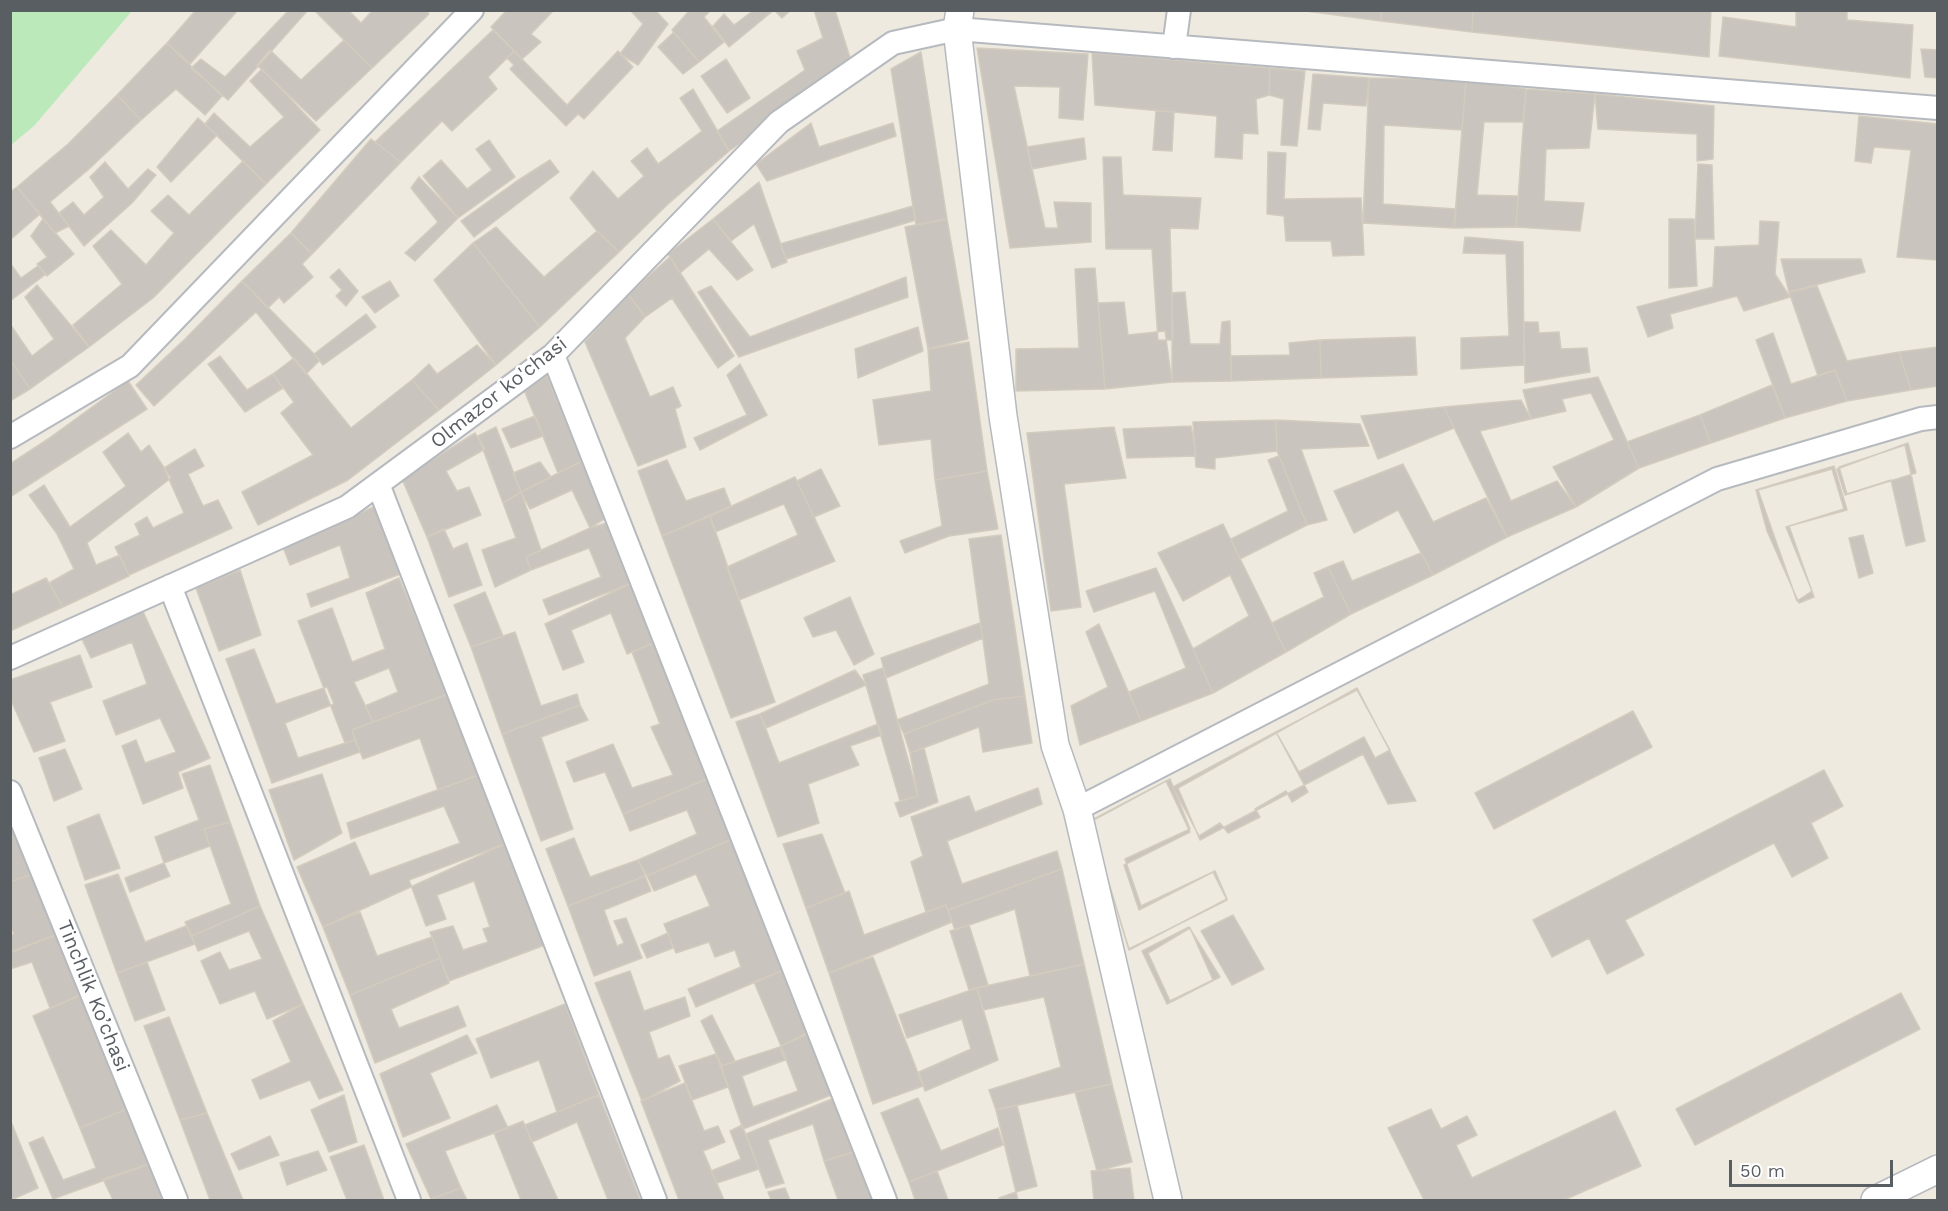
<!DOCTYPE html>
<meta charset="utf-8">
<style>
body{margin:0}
#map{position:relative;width:1948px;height:1211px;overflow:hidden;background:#eeeae0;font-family:"Work Sans",sans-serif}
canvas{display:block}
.frame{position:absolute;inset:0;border:12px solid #595e63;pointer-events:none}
.scale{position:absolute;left:1729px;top:1160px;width:164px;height:27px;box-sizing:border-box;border:3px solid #595e63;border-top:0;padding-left:8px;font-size:18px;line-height:21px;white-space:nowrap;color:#595e63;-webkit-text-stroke:4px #fff;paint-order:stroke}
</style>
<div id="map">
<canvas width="1948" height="1211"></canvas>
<div class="frame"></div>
<div class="scale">50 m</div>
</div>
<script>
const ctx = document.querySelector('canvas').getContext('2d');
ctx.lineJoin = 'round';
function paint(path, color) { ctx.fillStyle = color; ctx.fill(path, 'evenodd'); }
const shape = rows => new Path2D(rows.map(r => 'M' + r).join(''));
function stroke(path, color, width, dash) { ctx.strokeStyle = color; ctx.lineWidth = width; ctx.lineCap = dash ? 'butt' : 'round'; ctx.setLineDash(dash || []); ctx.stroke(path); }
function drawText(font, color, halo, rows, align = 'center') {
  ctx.font = font + ' "Work Sans",sans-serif'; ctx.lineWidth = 5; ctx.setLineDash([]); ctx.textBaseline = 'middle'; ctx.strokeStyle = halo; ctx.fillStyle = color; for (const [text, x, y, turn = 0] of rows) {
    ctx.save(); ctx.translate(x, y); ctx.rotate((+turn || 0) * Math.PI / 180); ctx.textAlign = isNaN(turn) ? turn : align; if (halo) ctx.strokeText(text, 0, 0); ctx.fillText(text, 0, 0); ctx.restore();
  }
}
paint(shape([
 [11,10,132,11,34,126,11,145]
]), '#bce9b9');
const building = shape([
 [196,10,238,10,190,64,167,43,196,10],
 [289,10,308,10,228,100,191,68,201,59,225,77,289,10],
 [314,10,348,10,361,23,373,10,426,10,429,14,372,68,314,10],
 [507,10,554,10,531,34,541,42,522,59,491,27,507,10],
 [630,10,655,10,668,24,638,65,620,54,643,24,630,10],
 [690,10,711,10,704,17,724,42,699,62,672,30,690,10],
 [754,10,774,10,729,47,713,26,724,14,734,25,754,10],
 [774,10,791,10,782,18,774,10],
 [814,10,835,10,852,64,729,151,717,131,805,70,797,51,823,38,814,10],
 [1298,10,1381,10,1381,21,1298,10],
 [1381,10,1473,10,1472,32,1381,21,1381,10],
 [1473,10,1711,10,1709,57,1472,32,1473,10],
 [1796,10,1847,10,1847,20,1913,25,1910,78,1719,56,1723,17,1796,27,1796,10],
 [493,30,514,51,488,77,497,89,452,131,442,121,401,162,375,142,493,30],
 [674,32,699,62,683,74,658,47,674,32],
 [344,40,372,68,316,121,257,65,270,50,301,80,344,40],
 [167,43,222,96,205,115,176,89,141,120,117,95,167,43],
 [977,48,1088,54,1083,120,1059,118,1060,87,1014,86,1045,228,1058,228,1054,202,1091,203,1091,242,1010,248,977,48],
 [1921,49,1938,50,1938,78,1925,77,1921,49],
 [514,51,567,105,618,51,633,67,584,119,578,114,566,126,510,69,514,65,507,58,514,51],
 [921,52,947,219,916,225,891,69,921,52],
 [1092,53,1270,68,1269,95,1256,99,1258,134,1243,133,1242,159,1215,157,1217,116,1095,105,1092,53],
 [726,59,750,98,727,113,701,76,726,59],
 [1270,68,1305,71,1297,146,1281,145,1284,99,1269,95,1270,68],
 [262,69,320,130,266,184,205,124,214,113,250,147,284,117,250,81,262,69],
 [1313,74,1369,78,1366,106,1323,103,1320,130,1308,129,1313,74],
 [1369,78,1466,80,1462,130,1384,125,1383,204,1456,209,1454,228,1363,223,1369,78],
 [1466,80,1526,89,1523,122,1484,122,1477,195,1518,196,1516,227,1454,228,1466,80],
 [693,89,729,151,667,205,619,252,597,231,570,198,593,171,618,199,644,176,631,161,647,148,658,164,702,131,680,98,693,89],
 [1526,89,1595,94,1589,148,1546,149,1544,201,1584,203,1580,231,1516,227,1526,89],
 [1595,94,1714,106,1713,159,1697,161,1697,134,1598,129,1595,94],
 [117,95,141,120,89,169,50,202,69,226,55,233,17,187,68,144,117,95],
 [1156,111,1174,112,1172,151,1153,150,1156,111],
 [1859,116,1938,124,1938,260,1897,257,1911,150,1874,147,1871,163,1855,161,1859,116],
 [198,118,217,135,171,182,157,167,198,118],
 [811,123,819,147,893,123,896,136,767,181,756,164,811,123],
 [1084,138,1086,159,1032,169,1027,147,1084,138],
 [371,139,401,162,312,254,291,233,371,139],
 [489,140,515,177,458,218,423,176,441,160,467,189,492,170,476,149,489,140],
 [1268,152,1286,153,1284,199,1361,198,1364,255,1333,256,1331,241,1286,241,1284,216,1267,214,1268,152],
 [1103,157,1121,157,1123,195,1201,198,1198,229,1170,228,1173,340,1158,340,1152,249,1106,249,1103,157],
 [550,160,559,172,474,237,461,221,517,181,550,160],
 [243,161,266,184,153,298,89,347,73,325,122,284,93,246,111,230,146,265,174,233,151,211,168,195,189,215,243,161],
 [105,162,128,189,148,169,156,175,132,203,84,246,59,213,73,202,84,215,104,197,90,177,105,162],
 [1698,164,1712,165,1714,239,1695,239,1698,164],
 [419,177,458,218,415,261,405,253,438,222,411,188,419,177],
 [759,182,787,262,772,268,754,224,731,241,713,219,759,182],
 [17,187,40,214,10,240,10,192,17,187],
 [913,206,916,220,786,259,780,244,913,206],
 [43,219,74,254,47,276,37,264,47,257,31,236,43,219],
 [713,219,753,270,737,280,709,249,680,273,668,254,713,219],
 [947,219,968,339,928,349,905,227,947,219],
 [1669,219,1694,219,1697,286,1669,288,1669,219],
 [1760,221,1779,222,1775,274,1790,297,1744,311,1737,296,1670,314,1673,328,1648,337,1637,307,1713,287,1715,247,1759,245,1760,221],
 [496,227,544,277,597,231,619,252,540,327,473,243,496,227],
 [291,233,312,254,302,264,313,277,284,303,279,297,268,308,242,281,291,233],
 [1465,237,1523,242,1524,365,1461,369,1461,338,1509,336,1506,254,1463,253,1465,237],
 [473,243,540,327,496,365,434,280,473,243],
 [670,257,734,356,718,368,672,298,645,317,628,294,670,257],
 [1781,259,1861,259,1865,272,1789,292,1781,259],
 [10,263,21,278,38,266,46,274,10,301,10,263],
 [1095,268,1105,389,1016,391,1016,349,1079,348,1075,269,1095,268],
 [339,269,358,291,346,306,336,296,342,290,330,277,339,269],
 [906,277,908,297,739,357,698,292,711,286,750,337,906,277],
 [242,281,320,360,306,374,256,312,154,406,136,385,185,339,242,281],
 [390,281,399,296,375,313,362,297,390,281],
 [37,285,89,347,30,389,10,359,10,324,32,356,54,339,25,297,37,285],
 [1817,286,1847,361,1899,352,1911,390,1847,401,1835,370,1818,376,1789,292,1817,286],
 [1185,292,1190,344,1220,344,1222,322,1230,321,1231,381,1172,382,1172,293,1185,292],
 [628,294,645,317,625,338,650,397,673,387,681,406,675,409,686,447,638,466,585,342,628,294],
 [1124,302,1128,335,1165,331,1172,382,1105,389,1098,303,1124,302],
 [366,314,376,327,323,365,314,354,366,314],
 [1524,322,1538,322,1539,333,1559,332,1561,349,1587,348,1590,372,1525,383,1524,322],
 [918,327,923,351,858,378,855,349,918,327],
 [1773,333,1791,384,1835,370,1847,401,1785,418,1756,340,1773,333],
 [1415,337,1417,375,1321,378,1320,340,1415,337],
 [1320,340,1321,378,1231,381,1231,356,1290,355,1289,343,1320,340],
 [969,342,987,471,935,480,931,439,879,445,873,400,931,391,928,349,969,342],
 [477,345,496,365,439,410,412,380,429,364,437,374,477,345],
 [1938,347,1938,386,1911,390,1899,352,1938,347],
 [220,356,247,390,273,374,283,388,245,412,208,364,220,356],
 [294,358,351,428,412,380,439,410,348,480,258,525,242,492,313,455,281,413,294,402,273,374,294,358],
 [10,359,30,389,10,401,10,359],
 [740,364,767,415,700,450,694,438,747,415,727,375,740,364],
 [547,376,582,461,558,473,524,390,547,376],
 [1598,377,1639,468,1576,507,1553,467,1614,440,1591,393,1562,399,1566,411,1531,419,1523,390,1598,377],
 [128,381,147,409,10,497,10,464,48,439,128,381],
 [1772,385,1785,418,1711,443,1700,415,1772,385],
 [1521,400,1531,419,1480,431,1511,501,1557,481,1576,507,1507,537,1444,407,1521,400],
 [1444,407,1454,428,1378,459,1361,416,1444,407],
 [1700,415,1711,443,1639,468,1627,442,1700,415],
 [535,416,543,436,511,448,502,429,535,416],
 [1276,420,1360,424,1369,446,1301,449,1327,520,1307,525,1277,451,1276,420],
 [1276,420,1277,451,1215,458,1215,469,1196,467,1193,422,1276,420],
 [1191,426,1196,456,1127,458,1123,429,1191,426],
 [496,427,521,492,503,503,478,436,496,427],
 [1114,427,1126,478,1064,484,1081,607,1051,611,1027,433,1114,427],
 [128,433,141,452,149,445,171,478,87,543,96,565,120,555,129,576,63,607,49,583,74,569,57,534,29,495,44,485,70,527,126,486,103,452,128,433],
 [475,433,485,449,446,471,457,491,469,487,481,515,427,537,402,479,475,433],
 [1908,443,1916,473,1845,495,1837,469,1908,443],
 [1905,445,1925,541,1906,546,1891,480,1847,494,1839,467,1905,445],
 [195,449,204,466,188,474,203,506,218,500,232,528,129,575,115,547,140,535,135,524,147,517,153,528,184,513,164,468,195,449],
 [1279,456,1307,525,1240,559,1231,539,1288,511,1268,460,1279,456],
 [667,460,686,501,724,488,731,506,662,536,638,471,667,460],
 [582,461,610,522,590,528,572,490,530,509,521,492,582,461],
 [540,462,551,477,521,492,513,473,540,462],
 [1403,464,1433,522,1486,498,1507,537,1433,575,1398,510,1354,533,1334,491,1403,464],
 [1834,466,1847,510,1789,526,1814,597,1799,603,1767,531,1756,490,1834,466],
 [821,469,840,506,814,517,797,481,821,469],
 [1832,469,1844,509,1786,527,1812,591,1797,601,1758,490,1832,469],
 [987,471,998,529,949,536,905,553,900,541,942,526,935,480,987,471],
 [795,477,835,561,739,600,727,567,798,535,784,504,715,532,710,516,795,477],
 [521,492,541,550,526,557,531,570,495,587,482,550,516,538,503,503,521,492],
 [376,506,403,573,311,607,307,594,350,578,340,545,290,565,283,547,376,506],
 [710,516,775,702,731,718,662,536,710,516],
 [604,519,610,522,632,583,549,615,543,600,601,577,589,548,531,570,526,557,590,528,604,519],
 [1223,524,1286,652,1213,693,1193,649,1249,616,1230,575,1183,601,1158,553,1223,524],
 [444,529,453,549,467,543,482,585,449,597,427,537,444,529],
 [1001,535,1025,696,993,700,904,734,897,720,989,684,969,539,1001,535],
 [1863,535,1873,573,1859,578,1849,538,1863,535],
 [1421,553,1433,575,1351,614,1328,567,1343,561,1352,581,1421,553],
 [1328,567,1351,614,1286,652,1272,623,1324,597,1314,573,1328,567],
 [1156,568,1213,693,1141,721,1129,692,1186,668,1155,591,1094,612,1086,591,1156,568],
 [240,570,261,635,219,651,196,588,240,570],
 [46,578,63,607,10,631,10,595,46,578],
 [399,578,448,694,373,722,365,706,398,692,389,668,354,682,373,722,352,730,355,740,345,743,298,621,332,608,352,662,385,649,366,593,399,578],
 [632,583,656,642,627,654,611,613,571,630,584,662,563,670,545,624,632,583],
 [485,592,503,636,471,647,454,605,485,592],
 [850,597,874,654,854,665,836,630,813,637,804,618,850,597],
 [140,605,210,758,178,772,183,788,143,804,122,746,136,740,145,763,176,752,160,718,116,735,103,701,147,684,132,642,91,658,80,635,140,605],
 [980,623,983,638,886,678,881,658,980,623],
 [1099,624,1141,721,1080,745,1071,706,1108,687,1086,632,1099,624],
 [515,632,541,706,577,694,580,705,502,734,471,647,515,632],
 [656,642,709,778,623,814,605,772,574,782,566,762,613,744,632,788,673,775,651,727,660,724,632,652,656,642],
 [254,649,276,704,327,687,334,704,285,723,298,758,355,740,360,752,272,783,226,659,254,649],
 [80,655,92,687,50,702,65,741,34,752,10,698,10,680,80,655],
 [883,668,918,796,900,801,863,675,883,668],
 [855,670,866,685,766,728,760,714,855,670],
 [1357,688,1416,801,1388,804,1363,754,1200,840,1178,788,1357,688],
 [1357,690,1390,750,1375,758,1364,737,1299,772,1276,732,1357,690],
 [448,694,481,774,438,790,420,738,363,759,352,730,448,694],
 [1025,696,1032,743,983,752,979,727,910,753,904,734,993,700,1025,696],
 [580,705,588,720,541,737,573,829,541,841,502,734,580,705],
 [1633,711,1652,747,1494,829,1475,793,1633,711],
 [760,714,779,763,878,724,882,735,850,746,859,765,808,784,819,823,778,837,736,722,760,714],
 [1276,732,1308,792,1292,802,1286,791,1255,809,1260,817,1228,833,1220,823,1199,836,1173,787,1276,732],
 [924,748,938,802,900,817,895,803,918,796,910,753,924,748],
 [65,749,82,789,54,801,39,758,65,749],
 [210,765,230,822,204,829,210,846,164,863,155,837,199,820,182,774,210,765],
 [1824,770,1843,806,1811,823,1828,858,1792,877,1774,843,1625,920,1644,955,1607,974,1589,938,1552,957,1533,920,1824,770],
 [322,774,342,833,294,860,269,790,322,774],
 [481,774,507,843,323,927,297,867,355,842,370,876,460,843,444,806,351,839,347,823,481,774],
 [709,778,732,839,647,876,638,860,697,834,687,810,630,831,623,814,709,778],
 [1170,779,1190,829,1125,859,1141,906,1213,872,1227,900,1129,949,1090,821,1170,779],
 [1166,781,1190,832,1124,865,1139,910,1215,871,1227,899,1129,950,1090,822,1166,781],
 [1038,788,1042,804,947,841,962,884,1057,851,1062,869,948,910,946,905,926,912,911,862,923,856,911,817,969,796,975,812,1038,788],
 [99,814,120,868,85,880,67,827,99,814],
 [10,821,32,874,10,882,10,821],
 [230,822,260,906,192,936,185,922,231,904,204,829,230,822],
 [822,834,845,893,806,908,783,844,822,834],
 [574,838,590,877,638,860,645,876,568,906,546,849,574,838],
 [732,839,784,970,696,1007,688,989,741,967,735,950,715,957,709,942,676,953,664,924,710,906,696,874,654,891,647,876,732,839],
 [507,843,545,945,449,981,430,932,453,926,463,950,488,942,483,929,490,927,474,881,437,895,446,919,426,926,409,880,507,843],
 [164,863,170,876,130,892,125,878,164,863],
 [1062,869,1084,964,1030,976,1015,909,955,930,948,910,1062,869],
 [32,874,58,934,10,952,10,935,14,934,10,925,10,882,32,874],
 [118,874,145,942,186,926,195,944,117,973,85,885,118,874],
 [645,876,651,891,604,910,617,946,624,943,614,921,626,918,642,958,594,976,568,906,645,876],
 [849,891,864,935,946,905,952,922,829,973,806,908,849,891],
 [260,906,303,1004,267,1019,255,991,220,1004,201,961,220,952,229,970,262,959,249,931,198,951,192,936,260,906],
 [360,912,377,956,432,937,440,958,350,995,323,927,360,912],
 [1233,915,1264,969,1232,985,1201,931,1233,915],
 [969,925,988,985,969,990,950,931,969,925],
 [1189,927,1220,977,1167,1004,1142,951,1189,927],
 [1190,928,1213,980,1170,1001,1148,953,1190,928],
 [668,933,673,948,647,958,641,945,668,933],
 [58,934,83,994,50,1008,32,962,10,969,10,953,58,934],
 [873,957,923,1086,873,1104,829,973,873,957],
 [440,958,449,983,391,1009,399,1028,458,1006,466,1026,375,1063,350,995,440,958],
 [147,962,165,1010,135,1021,117,973,147,962],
 [1084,964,1112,1084,996,1110,989,1090,1061,1067,1044,997,983,1010,977,988,1084,964],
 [784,970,809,1032,781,1046,754,982,784,970],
 [630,971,644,1011,685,997,690,1016,649,1032,658,1059,669,1055,680,1081,642,1101,595,983,630,971],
 [977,988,998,1060,925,1091,919,1072,971,1049,962,1019,907,1038,899,1015,977,988],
 [1901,993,1920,1029,1695,1145,1676,1109,1901,993],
 [83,994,127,1109,80,1128,33,1016,83,994],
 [303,1004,343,1090,319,1099,310,1080,260,1099,252,1080,291,1062,273,1021,303,1004],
 [565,1004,599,1095,557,1112,539,1060,491,1078,476,1039,565,1004],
 [712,1015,735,1061,722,1066,701,1021,712,1015],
 [169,1017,207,1113,180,1120,144,1026,169,1017],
 [809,1033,834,1094,743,1129,721,1066,780,1047,785,1060,742,1076,753,1107,798,1091,781,1046,809,1033],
 [467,1035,477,1053,430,1073,450,1118,403,1137,380,1074,467,1035],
 [716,1054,728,1087,692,1100,679,1066,716,1054],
 [685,1083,704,1131,718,1126,725,1142,703,1151,724,1200,679,1200,641,1101,685,1083],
 [1112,1084,1132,1162,1097,1171,1075,1092,1112,1084],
 [344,1095,357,1142,329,1152,311,1110,344,1095],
 [599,1095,640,1200,608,1200,577,1122,532,1142,525,1125,599,1095],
 [834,1098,857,1151,824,1161,813,1124,768,1140,784,1183,766,1188,746,1134,834,1098],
 [918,1098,941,1151,998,1128,1003,1145,909,1182,881,1113,918,1098],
 [497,1105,508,1128,445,1151,461,1188,431,1199,406,1144,497,1105],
 [1017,1105,1037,1186,1016,1192,996,1110,1017,1105],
 [127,1109,149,1164,53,1199,29,1143,43,1137,63,1180,96,1168,80,1128,127,1109],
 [1431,1109,1441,1129,1467,1116,1477,1135,1456,1145,1472,1178,1615,1111,1641,1166,1564,1200,1424,1200,1388,1128,1431,1109],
 [207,1113,243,1200,210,1200,180,1120,207,1113],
 [523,1121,532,1142,558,1200,521,1200,494,1133,523,1121],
 [12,1124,38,1188,11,1200,10,1125,12,1124],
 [742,1125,759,1169,717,1183,711,1171,741,1159,730,1131,742,1125],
 [270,1136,279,1155,239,1170,231,1154,270,1136],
 [364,1145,384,1200,347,1200,330,1157,364,1145],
 [318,1151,327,1170,287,1185,280,1163,318,1151],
 [857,1151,874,1200,838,1200,824,1161,857,1151],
 [149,1164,163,1200,113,1200,103,1179,149,1164],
 [1130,1168,1134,1200,1094,1200,1091,1171,1130,1168],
 [937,1171,948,1200,915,1200,909,1182,937,1171],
 [461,1188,467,1200,432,1200,431,1199,461,1188],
 [785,1188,790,1200,771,1200,768,1192,785,1188],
 [1016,1192,1018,1200,1000,1200,999,1198,1016,1192]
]);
paint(building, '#c9c4bd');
stroke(building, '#d3cbbe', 1.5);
const minor = shape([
 [1174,47,1179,10],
 [553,355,885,1200],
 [10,437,130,366,472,10],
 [378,484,655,1200],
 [170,586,409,1200],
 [10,658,347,507,553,355,779,122,893,43,957,29,1938,108],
 [10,792,176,1200],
 [1077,809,1717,479,1921,419,1938,417]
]);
const tertiary = shape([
 [960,10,957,29,1003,416,1055,745,1077,809,1168,1200],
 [1875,1200,1938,1169]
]);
stroke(minor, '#b6babf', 26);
stroke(tertiary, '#b6babf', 30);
stroke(minor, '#fff', 22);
stroke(tertiary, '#fff', 27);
drawText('20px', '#595e63', '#fff', [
 ["Olmazor ko'chasi",499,393,-38],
 ["Tinchlik Ko’chasi",93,996,68]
]);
</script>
